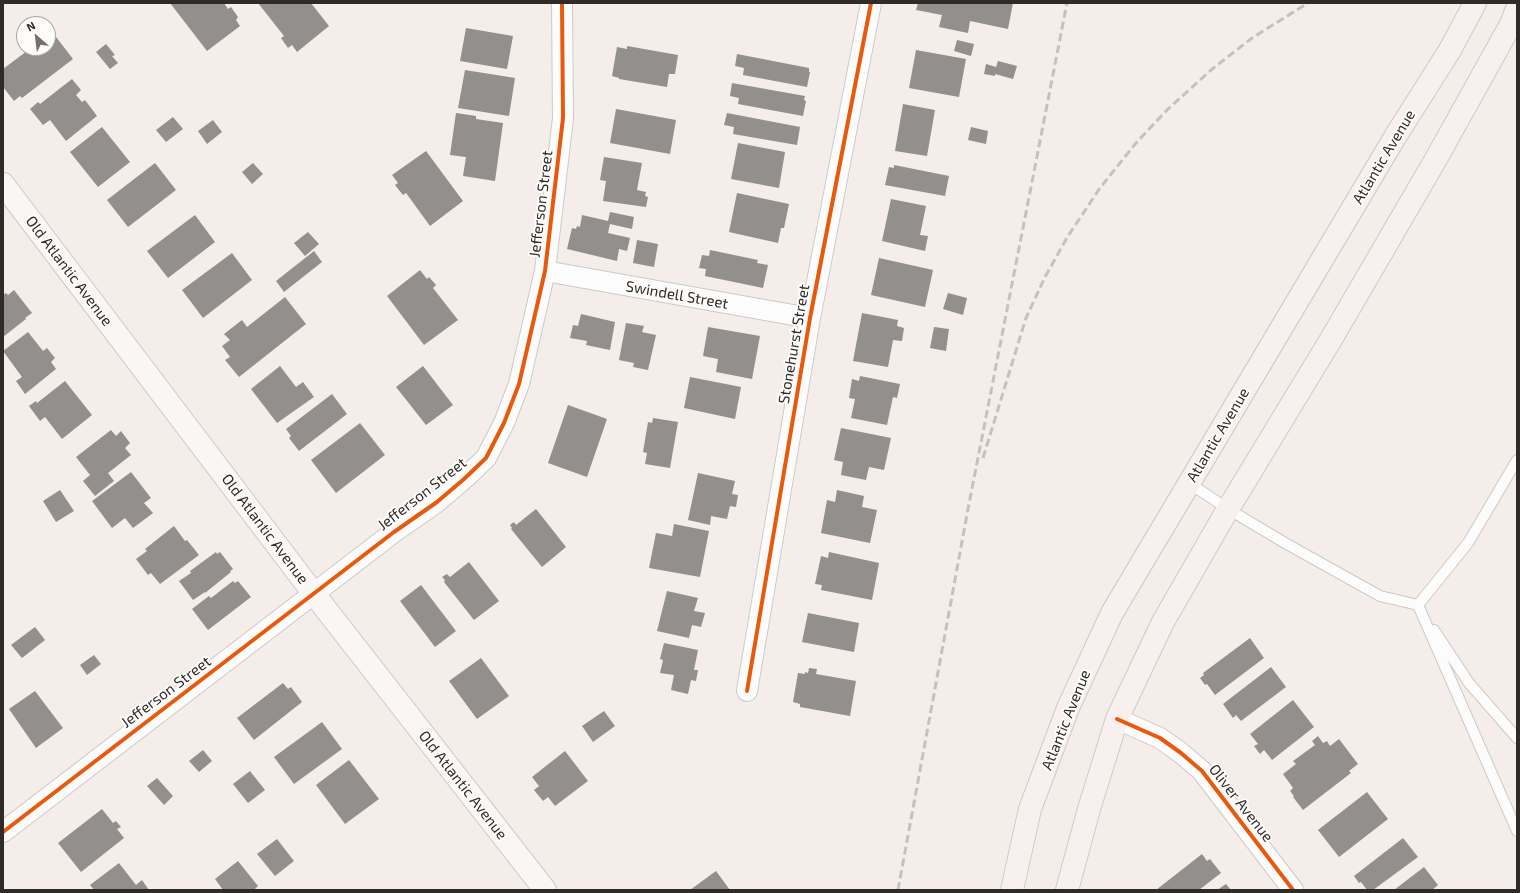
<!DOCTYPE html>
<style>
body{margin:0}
#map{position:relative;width:1520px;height:893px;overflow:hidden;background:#f4edea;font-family:"Exo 2",sans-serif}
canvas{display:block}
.frame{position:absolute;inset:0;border:4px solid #2f2b29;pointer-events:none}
.north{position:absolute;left:16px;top:16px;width:40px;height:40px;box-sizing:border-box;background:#fefcfa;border:1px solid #aba8a6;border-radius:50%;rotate:332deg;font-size:11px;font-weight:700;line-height:16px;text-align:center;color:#2f2b29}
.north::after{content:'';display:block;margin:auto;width:14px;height:18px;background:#746f6d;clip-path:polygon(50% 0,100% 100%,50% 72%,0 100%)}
</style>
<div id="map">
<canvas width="1520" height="893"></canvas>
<div class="frame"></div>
<div class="north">N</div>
</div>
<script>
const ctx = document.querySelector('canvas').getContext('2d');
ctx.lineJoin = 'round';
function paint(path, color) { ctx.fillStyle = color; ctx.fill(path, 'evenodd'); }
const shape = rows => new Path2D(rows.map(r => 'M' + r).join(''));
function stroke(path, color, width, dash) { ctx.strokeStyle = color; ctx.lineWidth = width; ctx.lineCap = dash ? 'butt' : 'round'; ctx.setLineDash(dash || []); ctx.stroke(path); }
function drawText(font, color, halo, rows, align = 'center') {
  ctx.font = font + ' "Exo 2",sans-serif'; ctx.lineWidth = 4; ctx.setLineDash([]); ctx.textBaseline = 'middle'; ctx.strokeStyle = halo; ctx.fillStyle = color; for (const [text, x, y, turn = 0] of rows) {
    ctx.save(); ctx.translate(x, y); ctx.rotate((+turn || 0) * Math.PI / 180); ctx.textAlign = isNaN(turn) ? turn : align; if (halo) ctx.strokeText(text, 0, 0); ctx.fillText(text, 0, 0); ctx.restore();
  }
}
paint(shape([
 [170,3,224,3,228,9,231,7,238,17,236,20,240,26,207,51],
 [258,3,311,3,329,26,297,52,292,45,288,48,281,38,284,36],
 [918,3,1013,3,1008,29,970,21,968,33,939,27,942,15,916,10],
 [466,28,513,36,507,69,460,61],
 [53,33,73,59,22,98,20,96,14,101,3,87,3,69,31,48,48,48,48,36],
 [957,40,974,44,971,56,954,51],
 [106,44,115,55,112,56,118,63,110,69,96,52],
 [627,46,678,55,675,74,669,74,667,87,619,79,619,78,612,76,617,47,627,49],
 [916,50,966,59,959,97,909,88],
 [737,54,809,68,809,72,810,72,807,87,743,75,744,68,735,66],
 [998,61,1017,66,1013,79,995,74,995,76,984,74,986,64,996,67],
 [465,70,515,78,509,116,458,108],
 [72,79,81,90,76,95,82,102,85,100,97,116,66,141,50,120,43,125,30,109,38,102,40,104],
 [732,83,805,96,804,100,806,101,803,116,738,104,739,98,730,96],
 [903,104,935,110,927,156,895,151],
 [616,109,676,120,670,154,610,143],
 [456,113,476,116,476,119,503,123,495,181,463,176,466,157,450,155],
 [727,113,800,127,797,145,733,134,734,127,724,125],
 [173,117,183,129,166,142,156,130],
 [213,120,222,132,207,144,198,131],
 [102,127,130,162,98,187,70,152],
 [971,127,988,131,986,144,968,140],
 [738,143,785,152,779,188,731,179],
 [426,151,463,201,430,226,406,193,403,195,395,185,398,183,392,175],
 [604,157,642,163,637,190,646,192,645,196,648,197,646,207,603,201,606,181,600,180],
 [155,163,176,190,128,227,107,200],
 [253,163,263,174,252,184,242,172],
 [894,165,949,176,945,196,885,185,889,167,894,168],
 [737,193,789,204,784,228,781,228,778,243,729,232],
 [891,199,926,206,920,235,928,236,925,251,882,241],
 [610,212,634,217,632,229,610,224,608,233,630,238,627,251,619,249,617,261,567,249,572,228,576,229,577,226,580,227,582,215,608,221],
 [195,215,215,242,168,278,147,251],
 [308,232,319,244,305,256,294,243],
 [637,240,658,244,654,267,633,263],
 [710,250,758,260,757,263,768,265,763,288,705,276,706,269,699,268,702,255,709,256],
 [314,251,322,262,284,292,276,281],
 [232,253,252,280,203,318,182,290],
 [879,258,933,270,925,307,871,295],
 [420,270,427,279,429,277,436,285,433,288,458,320,424,345,387,296],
 [14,290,32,313,25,318,26,319,3,337,3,295,6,293,8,295],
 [948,293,967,298,963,315,943,309],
 [285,297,306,324,239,377,225,360,230,357,222,346,230,340,224,334,242,320,247,327],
 [862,313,898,320,897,326,904,328,902,341,893,340,888,367,853,361],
 [581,314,615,322,610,350,586,345,587,341,570,338,573,325,578,326],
 [626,323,644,326,642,332,656,335,648,370,633,367,634,363,619,360],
 [708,327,760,336,752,379,716,372,718,359,703,356],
 [934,327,949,329,946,351,930,348],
 [28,332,43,351,47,348,55,358,51,362,56,369,25,394,16,381,22,377,3,351],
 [280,366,296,387,303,382,314,397,277,423,251,389],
 [423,366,453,405,426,425,396,387],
 [860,376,900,384,897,398,893,397,887,425,851,418,855,399,849,398,852,379,859,381],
 [690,377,741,387,735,419,684,408],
 [65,381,92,415,62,439,45,417,40,421,29,406,36,401,37,403],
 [332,394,347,414,299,451,289,438,291,436,286,429],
 [568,405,607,419,587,477,548,463],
 [653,418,678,422,670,468,645,464,647,453,643,452,648,422,652,423],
 [360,423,385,455,336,493,311,460],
 [841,428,891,438,884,470,869,467,866,480,841,475,843,462,834,460],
 [111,430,116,436,121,431,130,443,125,448,131,455,108,473,114,481,95,496,83,481,90,475,76,457],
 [131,472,151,498,144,503,153,513,133,528,125,518,112,528,92,501],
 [698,473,735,481,732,494,738,495,736,507,730,506,727,519,711,516,710,525,688,520],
 [60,490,74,511,56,522,43,501],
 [837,490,864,496,862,507,877,510,870,543,821,533,827,500,835,502],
 [536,509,566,547,542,567,511,529,512,528,510,525,514,522,516,525],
 [674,524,709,531,700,577,649,568,656,533,672,536],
 [174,526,185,541,187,540,199,555,160,584,151,573,148,575,136,559,147,551,145,549],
 [216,552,217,554,220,552,233,569,230,571,231,572,205,593,205,592,193,600,179,581,191,573,190,571],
 [829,552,879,563,872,600,821,590,822,585,815,584,821,556,828,558],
 [469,562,499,601,474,620,444,582,445,580,442,577,447,574,450,577],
 [233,581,235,583,238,581,251,597,208,630,192,609,209,596,211,598],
 [421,585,456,631,435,647,400,601],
 [667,591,698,598,694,611,705,613,701,627,692,625,689,638,657,631],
 [808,613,859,623,854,652,802,642],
 [35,627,45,640,22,658,11,645],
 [1250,638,1264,658,1215,695,1207,684,1205,685,1200,678,1204,675,1203,673],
 [664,643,698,650,694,670,698,670,696,681,691,680,688,694,671,690,674,675,660,673,663,660,660,659],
 [94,655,101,664,87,675,80,665],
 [481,658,509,696,477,719,449,681],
 [1271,667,1286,687,1241,721,1236,715,1233,718,1223,704],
 [809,668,817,669,816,674,856,681,850,716,800,707,800,704,793,702,798,673,805,674,805,672,808,673],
 [283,683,288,689,291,687,302,702,254,740,237,718],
 [35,691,63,728,36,748,9,709],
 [1293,700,1314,727,1272,760,1264,750,1260,754,1254,746,1258,744,1250,734],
 [604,711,615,726,593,742,582,726],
 [322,722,342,749,294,784,274,757],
 [1318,736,1323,743,1327,741,1330,746,1339,739,1358,764,1349,771,1351,773,1303,810,1293,797,1294,796,1290,791,1293,788,1283,774,1296,764,1293,761,1315,745,1312,741],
 [203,750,212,761,199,772,189,761],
 [565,751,588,781,555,806,548,797,543,801,534,790,539,786,532,777],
 [349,760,379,799,345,824,316,785],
 [250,771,265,790,248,803,233,784],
 [157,778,173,796,164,805,147,786],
 [1367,792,1388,819,1339,857,1318,830],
 [102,809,113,823,116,821,121,827,117,829,124,838,81,872,58,843],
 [1403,838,1418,857,1373,890,1367,890,1361,882,1359,883,1354,876],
 [277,839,294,861,275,876,257,854],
 [1202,854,1207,861,1210,859,1221,873,1199,890,1156,890],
 [238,861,258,886,254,890,223,890,215,879],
 [119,863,136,885,142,880,149,890,94,890,90,885],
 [1424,867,1438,885,1432,890,1394,890],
 [716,871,730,890,690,890],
 [1226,884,1231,890,1217,890]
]), '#938f8c');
const lane = shape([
 [1189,483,1228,509,1285,543,1380,596,1418,605,1468,543,1517,460],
 [1418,605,1517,831],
 [1434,630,1469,683,1517,738]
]);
const street = shape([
 [545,271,810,318],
 [747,691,810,318,871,3],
 [1117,719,1160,738,1181,753,1202,771,1293,890],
 [3,832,394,532,437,502,464,479,486,458,504,423,519,384,545,271,563,118,562,3]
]);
const secondary = shape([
 [3,184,314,594,545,890]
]);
const primary = shape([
 [1012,890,1030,809,1068,708,1112,613,1395,137,1450,50,1475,3],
 [1067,890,1089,809,1117,719,1163,622,1228,509,1333,336,1436,159,1511,24,1517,9]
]);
stroke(lane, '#cec9c6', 12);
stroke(street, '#cec9c6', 22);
stroke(secondary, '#cec9c6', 24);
stroke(primary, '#cdcac9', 24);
stroke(lane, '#fdfcfc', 10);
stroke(street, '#fdfcfc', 20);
stroke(secondary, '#fbf6f6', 22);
stroke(primary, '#f7f0ef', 22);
stroke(shape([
 [983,458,1026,318,1045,277,1068,236,1100,188,1136,143,1167,110,1211,70,1252,38,1308,3],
 [898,890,968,509,1067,3]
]), '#c4c2c1', 3, [8, 4]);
stroke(shape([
 [747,691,810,318,871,3],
 [1117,719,1160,738,1181,753,1202,771,1293,890],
 [3,832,394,532,437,502,464,479,486,458,504,423,519,384,545,271,563,118,562,3]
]), '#e8590c', 4);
drawText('15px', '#2f2b29', '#fefcfa', [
 ["Atlantic Avenue",1384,157,-59],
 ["Jefferson Street",541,204,-83],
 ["Old Atlantic Avenue",69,271,53],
 ["Swindell Street",677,295,10],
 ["Stonehurst Street",794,344,-80],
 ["Atlantic Avenue",1218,435,-59],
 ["Jefferson Street",422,494,-38],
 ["Old Atlantic Avenue",265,529,53],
 ["Jefferson Street",166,692,-37],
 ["Atlantic Avenue",1066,720,-68],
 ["Old Atlantic Avenue",463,785,52],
 ["Oliver Avenue",1241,803,52]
]);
</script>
